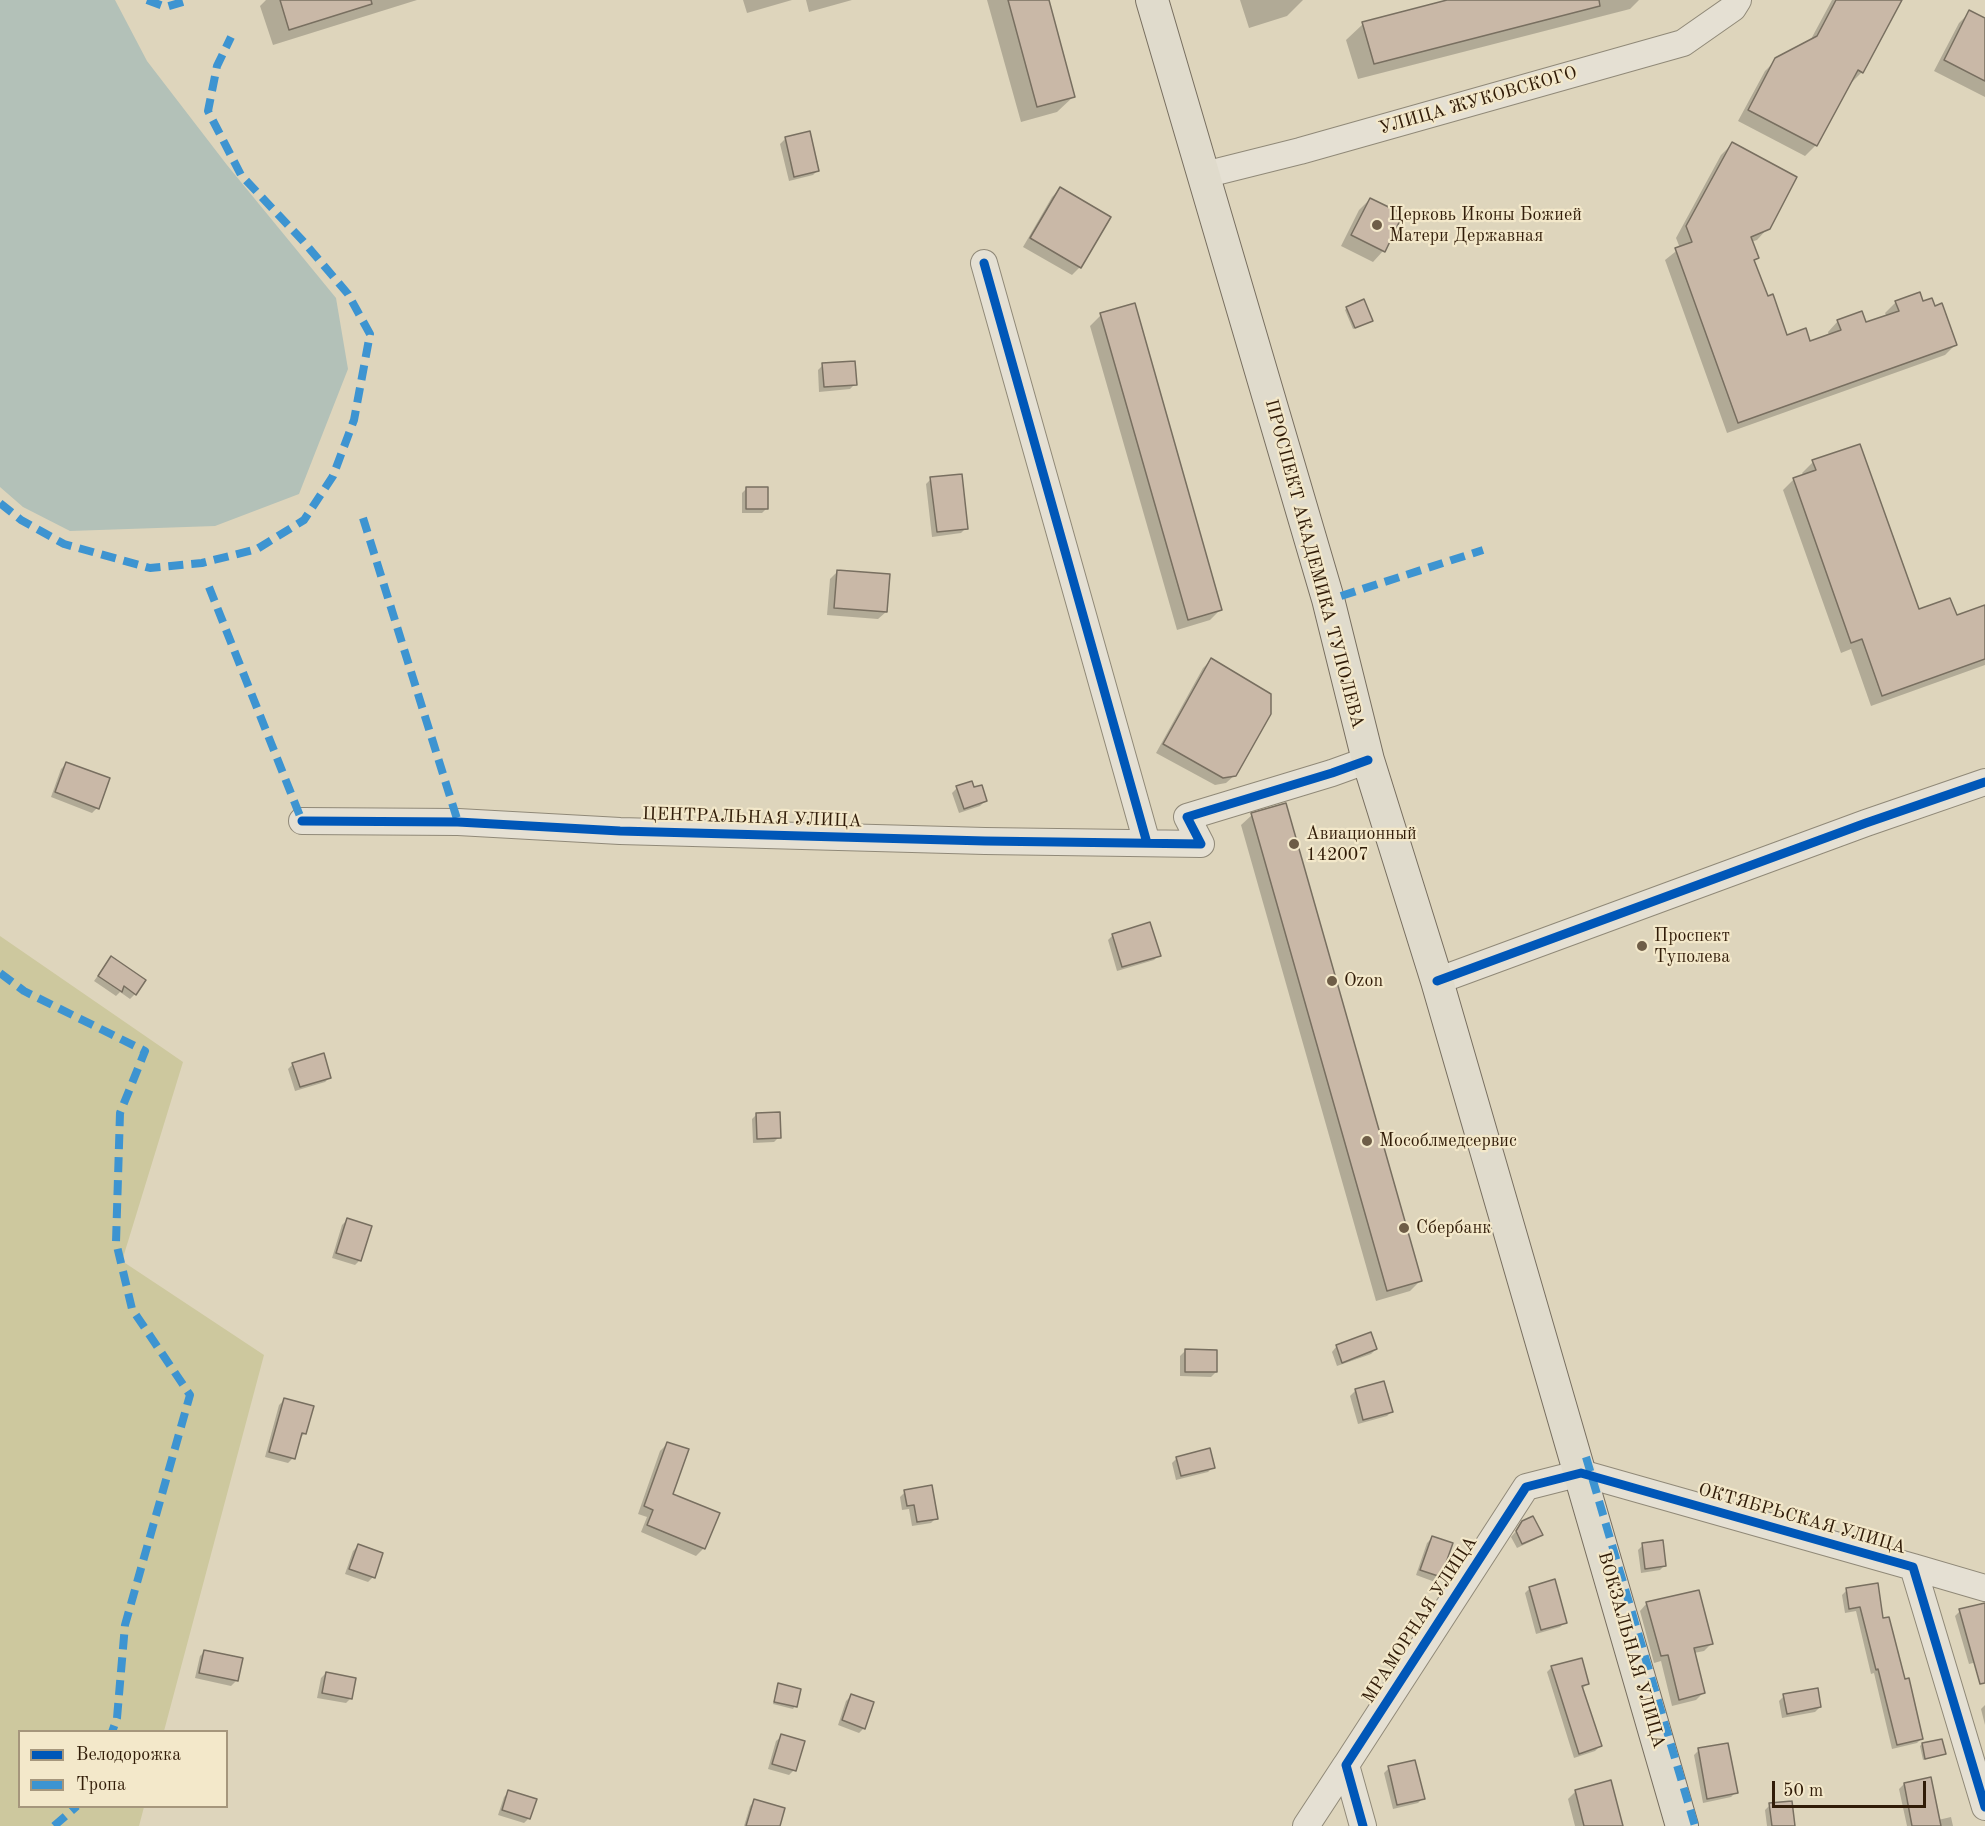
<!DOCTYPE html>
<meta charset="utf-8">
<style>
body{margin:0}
#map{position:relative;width:1985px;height:1826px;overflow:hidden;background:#ded5bc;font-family:"Old Standard TT",serif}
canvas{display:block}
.legend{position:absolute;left:18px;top:1730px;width:210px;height:78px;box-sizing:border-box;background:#f3e8ca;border:2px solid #a5967c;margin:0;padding:8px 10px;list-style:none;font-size:18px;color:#311c08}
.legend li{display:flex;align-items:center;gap:12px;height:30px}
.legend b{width:30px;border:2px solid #a5967c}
.scale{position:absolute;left:1772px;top:1781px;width:154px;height:27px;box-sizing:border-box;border:3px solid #311c08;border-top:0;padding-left:8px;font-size:18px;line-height:21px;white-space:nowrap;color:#311c08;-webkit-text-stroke:4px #f3e8ca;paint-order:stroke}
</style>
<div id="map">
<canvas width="1985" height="1826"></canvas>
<ul class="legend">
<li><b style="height:8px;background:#0057b8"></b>Велодорожка</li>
<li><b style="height:8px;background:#3d94d1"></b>Тропа</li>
</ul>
<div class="scale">50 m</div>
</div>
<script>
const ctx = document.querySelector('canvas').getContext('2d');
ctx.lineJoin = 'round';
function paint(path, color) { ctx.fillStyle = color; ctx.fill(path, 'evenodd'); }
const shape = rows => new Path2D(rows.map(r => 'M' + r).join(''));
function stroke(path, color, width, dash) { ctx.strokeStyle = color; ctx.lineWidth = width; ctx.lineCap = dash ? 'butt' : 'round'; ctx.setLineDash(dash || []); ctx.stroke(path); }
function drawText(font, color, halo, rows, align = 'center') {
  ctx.font = font + ' "Old Standard TT",serif'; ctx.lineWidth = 4.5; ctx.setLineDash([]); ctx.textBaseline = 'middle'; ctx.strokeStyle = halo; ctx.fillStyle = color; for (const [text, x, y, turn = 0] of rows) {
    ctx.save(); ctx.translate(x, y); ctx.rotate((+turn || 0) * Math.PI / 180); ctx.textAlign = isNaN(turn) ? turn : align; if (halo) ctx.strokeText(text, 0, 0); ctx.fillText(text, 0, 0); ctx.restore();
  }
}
paint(shape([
 [0,936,183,1062,122,1261,264,1355,164,1731,20,1732,20,1806,144,1807,139,1826,0,1826]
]), '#cdc89e');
paint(shape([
 [0,0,115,0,147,61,227,165,336,298,348,369,299,494,215,526,70,531,23,507,0,487]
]), '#b3c1b8');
paint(shape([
 [266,0,417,0,273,45,260,6],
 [743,0,792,0,747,13],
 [806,0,852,0,809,12],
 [987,0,1047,0,1074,96,1057,112,1021,122],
 [1240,0,1303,0,1287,16,1249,28],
 [1453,0,1639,0,1630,9,1358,79,1346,40,1363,24],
 [1832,0,1900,0,1862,72,1851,83,1850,82,1815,146,1805,156,1738,121,1765,71,1776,60,1810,41],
 [1970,12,1985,20,1985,97,1934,71,1959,23],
 [785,139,818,170,813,175,789,181,780,144],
 [1732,144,1768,228,1757,240,1751,242,1757,258,1753,262,1767,298,1786,337,1809,343,1829,336,1828,332,1838,321,1865,324,1887,317,1885,313,1896,302,1922,303,1956,344,1945,355,1727,433,1665,260,1680,248,1676,238,1721,155],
 [1060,189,1080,267,1072,275,1023,247,1052,197],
 [1370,199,1401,215,1383,251,1373,262,1341,246,1359,210],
 [1347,308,1369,322,1353,329,1345,310],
 [1101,315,1221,609,1210,620,1177,630,1090,326],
 [823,365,855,384,850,389,819,392,818,370],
 [1813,462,1918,611,1956,617,1985,607,1985,665,1871,706,1851,649,1841,653,1783,490,1794,479,1804,476,1802,473],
 [931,479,966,528,961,533,932,537,926,484],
 [747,488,767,508,762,513,742,513,742,493],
 [838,571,886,612,878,619,827,615,830,579],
 [1211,660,1235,775,1226,783,1215,785,1156,753,1203,668],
 [66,764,97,808,92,813,51,797,61,769],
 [957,788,985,801,980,806,959,813,952,793],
 [1252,815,1420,1281,1410,1291,1376,1301,1241,825],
 [1113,935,1159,955,1154,960,1117,971,1108,940],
 [107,963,135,994,130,999,120,992,116,996,94,981],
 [293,1064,330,1077,325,1082,295,1091,288,1069],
 [757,1114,779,1137,774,1142,753,1143,752,1119],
 [347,1220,360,1260,355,1265,332,1258,342,1225],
 [1370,1334,1376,1349,1371,1354,1337,1366,1332,1352,1336,1347],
 [1185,1351,1216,1372,1211,1377,1180,1376,1180,1356],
 [1383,1383,1392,1411,1387,1416,1358,1424,1350,1396,1355,1391],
 [284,1400,305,1433,300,1438,293,1458,288,1463,265,1457,279,1405],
 [668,1443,672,1494,704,1548,696,1556,641,1532,647,1517,638,1514,660,1451],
 [1177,1458,1213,1467,1208,1472,1176,1480,1172,1463],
 [905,1492,936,1518,931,1523,912,1526,909,1509,902,1510,900,1497],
 [1523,1523,1541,1534,1536,1539,1517,1548,1511,1537],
 [1432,1538,1440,1577,1435,1582,1416,1575,1427,1543],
 [1643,1545,1665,1565,1660,1570,1641,1573,1638,1550],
 [358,1546,373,1577,368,1582,345,1574,353,1551],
 [1530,1588,1565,1622,1560,1627,1536,1634,1525,1593],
 [1847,1590,1882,1620,1922,1738,1917,1743,1892,1749,1874,1673,1871,1674,1856,1611,1845,1613,1842,1595],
 [1647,1603,1711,1644,1704,1651,1694,1653,1703,1693,1696,1700,1672,1706,1661,1661,1654,1663,1640,1611],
 [1985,1605,1985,1660,1969,1664,1955,1616,1960,1611],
 [205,1651,236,1681,231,1686,195,1678,200,1656],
 [1552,1667,1587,1684,1582,1689,1600,1746,1595,1751,1574,1758,1547,1672],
 [326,1673,351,1698,346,1703,317,1698,321,1678],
 [779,1685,795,1706,793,1709,773,1704],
 [851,1696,864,1728,859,1733,838,1725,846,1701],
 [1784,1696,1820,1707,1815,1712,1782,1718,1779,1701],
 [1985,1705,1985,1725,1981,1709],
 [782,1736,794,1770,789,1775,768,1769,776,1741],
 [1922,1744,1944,1754,1923,1760,1920,1746],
 [1699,1750,1736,1792,1731,1797,1703,1803,1694,1755],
 [1389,1768,1423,1798,1418,1803,1393,1809,1384,1773],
 [1904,1784,1938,1820,1951,1817,1953,1826,1907,1826,1899,1789],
 [1576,1791,1621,1826,1575,1826,1568,1799],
 [509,1792,529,1818,524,1823,498,1815,504,1797],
 [755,1801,778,1826,744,1826,750,1806],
 [1770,1805,1793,1826,1767,1826,1765,1810]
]), '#0003');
const building = shape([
 [280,0,371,0,372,4,289,30,280,0],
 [1008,0,1049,0,1075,97,1037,107,1008,0],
 [1447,0,1599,0,1600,6,1374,64,1362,22,1447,0],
 [1836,0,1902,0,1863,73,1858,70,1817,146,1748,110,1775,58,1817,36,1836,0],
 [1969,10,1985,18,1985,81,1944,60,1969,10],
 [810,131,819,171,794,177,785,137,810,131],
 [1732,142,1797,177,1770,229,1751,237,1759,258,1754,260,1768,296,1773,294,1787,335,1806,328,1810,341,1841,330,1837,320,1862,311,1866,322,1899,311,1895,301,1920,292,1923,301,1932,298,1935,306,1942,303,1957,345,1738,423,1675,248,1692,242,1686,226,1732,142],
 [1060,187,1111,217,1081,268,1030,238,1060,187],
 [1370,198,1403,214,1385,252,1351,235,1370,198],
 [1364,299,1373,321,1355,328,1346,307,1364,299],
 [1135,303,1222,610,1188,620,1100,313,1135,303],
 [855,361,857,385,824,387,822,363,855,361],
 [1860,444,1919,609,1950,598,1957,615,1985,605,1985,659,1882,696,1862,639,1851,643,1793,478,1816,470,1812,460,1860,444],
 [962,474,968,529,937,532,930,477,962,474],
 [746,487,768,487,768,509,746,509,746,487],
 [837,570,890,574,887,612,834,608,837,570],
 [1211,658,1271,694,1271,714,1236,776,1223,778,1163,744,1211,658],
 [66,762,110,778,99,809,55,792,66,762],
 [972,781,974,787,982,785,987,801,964,809,956,786,972,781],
 [1286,803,1422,1281,1387,1291,1251,813,1286,803],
 [1150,922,1161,956,1122,967,1112,934,1150,922],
 [111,956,146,980,136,995,124,986,122,992,98,976,111,956],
 [324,1053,331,1078,300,1087,292,1063,324,1053],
 [780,1112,781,1138,757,1139,756,1113,780,1112],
 [347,1218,372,1226,361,1261,336,1253,347,1218],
 [1371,1332,1377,1349,1342,1363,1336,1345,1371,1332],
 [1185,1349,1217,1350,1217,1372,1185,1372,1185,1349],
 [1384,1381,1393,1412,1363,1420,1355,1389,1384,1381],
 [284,1398,314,1406,306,1434,302,1433,295,1459,269,1452,284,1398],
 [667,1442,689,1449,673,1494,720,1513,705,1549,647,1525,653,1510,644,1506,667,1442],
 [1210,1448,1215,1468,1181,1476,1176,1457,1210,1448],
 [932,1485,938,1519,917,1522,914,1505,907,1506,904,1490,932,1485],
 [1533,1516,1543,1535,1522,1544,1516,1531,1522,1521,1533,1516],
 [1432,1536,1453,1543,1441,1577,1420,1570,1432,1536],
 [1663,1540,1666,1566,1645,1569,1642,1543,1663,1540],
 [358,1544,383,1553,375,1578,349,1569,358,1544],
 [1555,1579,1567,1623,1541,1630,1529,1587,1555,1579],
 [1878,1583,1883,1618,1889,1617,1905,1679,1909,1678,1923,1739,1897,1745,1878,1669,1876,1670,1860,1607,1849,1609,1846,1588,1878,1583],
 [1699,1590,1713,1644,1694,1648,1705,1693,1679,1700,1668,1655,1661,1656,1646,1602,1699,1590],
 [1985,1603,1985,1683,1980,1684,1959,1609,1985,1603],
 [204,1650,243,1658,238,1681,199,1673,204,1650],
 [1582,1658,1589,1684,1582,1686,1602,1746,1579,1754,1551,1666,1582,1658],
 [326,1672,356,1678,352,1699,322,1693,326,1672],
 [778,1683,801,1689,797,1707,774,1702,778,1683],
 [1818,1688,1821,1707,1787,1714,1783,1694,1818,1688],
 [851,1694,874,1702,865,1729,842,1720,851,1694],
 [781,1734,805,1741,796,1771,772,1764,781,1734],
 [1942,1739,1946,1754,1925,1759,1922,1743,1942,1739],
 [1728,1743,1738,1793,1707,1799,1698,1748,1728,1743],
 [1415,1760,1425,1799,1397,1805,1388,1766,1415,1760],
 [1931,1777,1941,1826,1912,1826,1904,1783,1931,1777],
 [1611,1780,1623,1826,1584,1826,1575,1790,1611,1780],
 [508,1790,537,1799,530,1819,502,1810,508,1790],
 [754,1799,785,1808,780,1826,746,1826,754,1799],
 [1792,1801,1795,1826,1772,1826,1769,1803,1792,1801]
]);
paint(building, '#c9b8a7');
stroke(building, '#786f60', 1.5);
const minor = shape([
 [1204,175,1300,151,1683,43,1733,8,1738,0],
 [984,263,1147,843],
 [302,821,458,822,620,831,985,841,1201,844,1187,817,1332,773,1368,760],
 [1437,981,1866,823,1985,782],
 [1913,1567,1985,1588],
 [1306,1826,1346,1765],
 [1363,1826,1346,1765,1526,1487,1581,1473,1913,1567,1985,1807]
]);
const major = shape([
 [1152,0,1328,599,1368,760,1437,981,1682,1826]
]);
stroke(minor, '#908978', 28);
stroke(major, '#786f60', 34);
stroke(minor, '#e5e0d3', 26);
stroke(major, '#e0dbcc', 32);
stroke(shape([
 [147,0,166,7,189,0],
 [0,503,21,520,64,544,150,568,202,563,257,549,304,520,333,476,354,420,370,334,348,294,303,241,241,175,208,111,217,66,231,37],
 [363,518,458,822],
 [209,587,302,821],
 [1341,596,1483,550],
 [0,973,24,991,145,1051,120,1113,116,1242,132,1309,190,1395,125,1625,117,1718,112,1732],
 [1586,1457,1695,1826],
 [54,1826,77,1806]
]), '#3d94d1', 8, [15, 8]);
stroke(shape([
 [984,263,1147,843],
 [302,821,458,822,620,831,985,841,1201,844,1187,817,1332,773,1368,760],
 [1437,981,1866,823,1985,782],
 [1363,1826,1346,1765,1526,1487,1581,1473,1913,1567,1985,1807]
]), '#0057b8', 9);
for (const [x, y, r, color] of [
 [1377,225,6,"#6e5d47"],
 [1294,844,6,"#6e5d47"],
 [1642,946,6,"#6e5d47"],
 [1332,981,6,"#6e5d47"],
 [1367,1141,6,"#6e5d47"],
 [1404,1228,6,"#6e5d47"]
]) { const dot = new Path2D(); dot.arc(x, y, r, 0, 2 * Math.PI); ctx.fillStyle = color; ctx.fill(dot); stroke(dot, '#f3e8ca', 2); }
drawText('18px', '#311c08', '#f3e8ca', [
 ["УЛИЦА ЖУКОВСКОГО",1478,101,-16],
 ["ПРОСПЕКТ АКАДЕМИКА ТУПОЛЕВА",1314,564,75],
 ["ЦЕНТРАЛЬНАЯ УЛИЦА",752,818,2],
 ["ОКТЯБРЬСКАЯ УЛИЦА",1802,1519,16],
 ["МРАМОРНАЯ УЛИЦА",1420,1620,-57],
 ["ВОКЗАЛЬНАЯ УЛИЦА",1631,1650,74]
]);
drawText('18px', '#311c08', '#f3e8ca', [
 ["Церковь Иконы Божией",1389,215],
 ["Матери Державная",1389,236],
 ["Авиационный",1306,834],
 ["142007",1306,855],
 ["Проспект",1654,936],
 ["Туполева",1654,957],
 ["Ozon",1344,981],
 ["Мособлмедсервис",1379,1141],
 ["Сбербанк",1416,1228]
], 'left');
</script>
